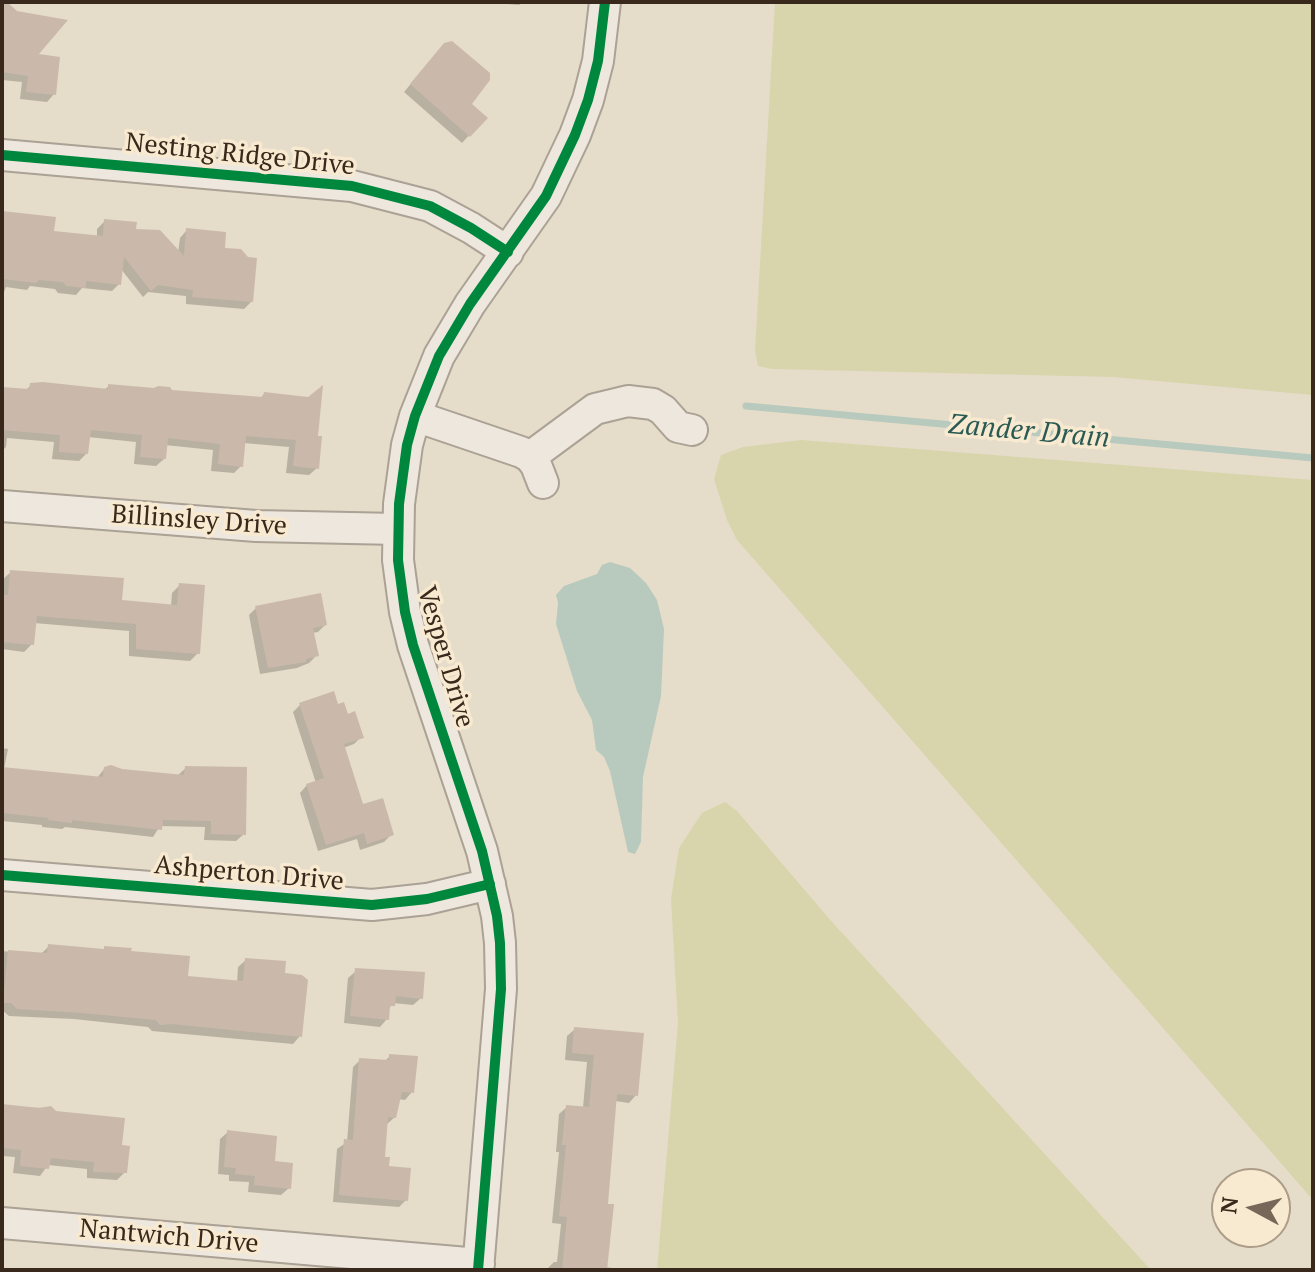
<!DOCTYPE html>
<style>
body{margin:0}
#map{position:relative;width:1315px;height:1272px;overflow:hidden;background:#e6dcca;font-family:"PT Serif",serif}
canvas{display:block}
.frame{position:absolute;inset:0;border:4px solid #39281c;pointer-events:none}
.north{position:absolute;left:1211px;top:1168px;width:80px;height:80px;box-sizing:border-box;background:#f8ead0;border:2px solid #ac9c88;border-radius:50%;rotate:277deg;font-size:22px;font-weight:700;line-height:32px;text-align:center;color:#39281c}
.north::after{content:'';display:block;margin:auto;width:28px;height:36px;background:#766759;clip-path:polygon(50% 0,100% 100%,50% 72%,0 100%)}
</style>
<div id="map">
<canvas width="1315" height="1272"></canvas>
<div class="frame"></div>
<div class="north">N</div>
</div>
<script>
const ctx = document.querySelector('canvas').getContext('2d');
ctx.lineJoin = 'round';
function paint(path, color) { ctx.fillStyle = color; ctx.fill(path, 'evenodd'); }
const shape = rows => new Path2D(rows.map(r => 'M' + r).join(''));
function stroke(path, color, width, dash) { ctx.strokeStyle = color; ctx.lineWidth = width; ctx.lineCap = dash ? 'butt' : 'round'; ctx.setLineDash(dash || []); ctx.stroke(path); }
function drawText(font, color, halo, rows, align = 'center') {
  ctx.font = font + ' "PT Serif",serif'; ctx.lineWidth = 7; ctx.setLineDash([]); ctx.textBaseline = 'middle'; ctx.strokeStyle = halo; ctx.fillStyle = color; for (const [text, x, y, turn = 0] of rows) {
    ctx.save(); ctx.translate(x, y); ctx.rotate((+turn || 0) * Math.PI / 180); ctx.textAlign = isNaN(turn) ? turn : align; if (halo) ctx.strokeText(text, 0, 0); ctx.fillText(text, 0, 0); ctx.restore();
  }
}
paint(shape([
 [775,2,1313,2,1313,395,1113,377,772,369,758,366,755,351],
 [801,440,1313,480,1313,1200,737,540,727,520,714,479,721,455,743,447],
 [725,802,737,811,833,923,1151,1270,657,1270,678,1023,671,899,679,848,702,813]
]), '#d8d5ac');
paint(shape([
 [610,562,630,568,646,583,657,600,664,629,661,696,643,777,641,842,635,854,628,852,610,771,604,757,596,750,592,720,577,691,556,624,558,603,556,595,564,586,597,574,602,565]
]), '#b7cabd');
paint(shape([
 [483,2,522,2,519,5],
 [2,14,35,56,54,94,47,102,20,99,22,82,2,80],
 [437,53,470,104,485,118,462,143,404,92],
 [2,213,52,233,97,237,97,229,105,221,134,231,178,253,180,238,187,230,223,250,251,302,244,309,186,304,186,296,148,292,143,297,121,269,119,284,112,291,82,288,76,295,58,293,55,289,30,286,27,290,6,287,2,297],
 [31,385,104,390,109,386,260,399,264,394,316,437,317,468,309,475,286,473,289,447,244,443,241,466,234,473,211,471,213,450,165,445,164,459,156,466,134,464,136,442,88,437,86,454,79,461,52,459,54,442,7,438,6,447,2,451,2,389,25,391],
 [11,572,120,602,171,606,172,593,180,585,198,653,190,661,129,656,129,631,34,623,32,644,24,652,2,649,3,579],
 [256,608,325,625,318,632,312,633,317,655,309,663,297,668,260,674,249,615],
 [300,705,336,707,361,737,354,744,343,748,362,807,392,834,384,842,360,850,357,839,318,851,300,793,307,785,316,783,293,712],
 [2,748,8,749,4,769,97,778,105,768,178,775,186,768,244,834,236,841,204,840,205,827,160,826,153,837,65,827,62,829,42,827,42,825,2,821],
 [49,946,102,951,105,948,129,953,186,977,237,983,238,967,246,960,282,975,300,1036,293,1044,152,1031,148,1027,74,1019,9,1016,2,1010,2,951,40,955],
 [356,971,421,998,413,1005,393,1003,388,1010,387,1019,380,1027,344,1023,348,978],
 [575,1029,636,1095,629,1103,615,1101,606,1206,605,1267,626,1270,546,1270,554,1262,557,1262,561,1224,552,1223,559,1152,556,1152,559,1114,567,1107,583,1108,587,1062,565,1060,567,1036],
 [390,1056,412,1092,405,1100,398,1099,395,1117,387,1124,382,1158,406,1200,399,1207,333,1202,337,1149,347,1142,353,1067,360,1060,384,1062],
 [2,1107,50,1108,120,1147,125,1172,117,1180,87,1178,87,1169,48,1165,40,1176,13,1173,15,1157,2,1156],
 [228,1132,289,1188,281,1195,248,1192,249,1182,229,1181,229,1175,218,1174,220,1139]
]), '#0003');
stroke(shape([
 [746,406,1313,458]
]), '#b7cabd', 7);
paint(shape([
 [2,2,7,2,17,11,68,20,39,54,60,57,56,95,26,92,28,76,2,72],
 [452,41,490,73,490,80,472,104,488,118,470,137,410,84,444,43],
 [2,211,56,217,54,231,103,236,104,219,137,222,136,229,160,230,184,256,186,228,226,232,225,248,241,249,248,257,257,258,253,302,192,297,193,290,158,285,151,291,124,257,121,285,86,281,86,288,66,286,63,282,39,280,36,283,2,279],
 [43,382,108,389,108,384,154,388,158,386,170,387,172,390,263,397,264,392,308,397,323,385,318,436,322,436,319,469,293,466,296,440,246,436,243,467,218,464,220,444,168,438,166,459,140,457,142,435,91,430,88,454,59,452,60,435,2,430,2,387,29,389,30,383],
 [10,570,124,578,122,600,177,605,179,583,205,585,200,654,136,649,136,624,37,616,34,645,2,642,2,594,8,595],
 [321,593,327,625,313,628,319,656,306,659,306,662,268,668,255,606],
 [334,691,338,704,344,702,348,714,355,711,364,738,344,744,363,804,383,798,394,835,367,844,364,833,326,845,306,784,324,778,299,703],
 [111,765,122,769,184,775,185,766,247,767,246,835,211,834,211,821,163,820,162,830,72,820,72,823,48,820,49,818,2,813,2,767,103,777,104,767],
 [48,944,104,949,104,946,132,948,131,951,190,956,188,976,243,981,245,958,286,961,285,973,302,975,308,980,302,1037,171,1024,160,1025,156,1020,82,1013,17,1009,11,1003,3,1003,8,950,47,953],
 [355,968,425,972,423,999,396,996,395,1006,390,1006,389,1020,350,1016],
 [574,1027,644,1033,638,1096,617,1094,608,1204,614,1204,607,1270,562,1270,567,1217,559,1216,566,1145,562,1145,566,1105,589,1107,594,1055,572,1053],
 [389,1054,418,1056,414,1093,402,1092,396,1118,388,1117,385,1157,390,1157,389,1166,411,1168,408,1201,339,1195,344,1139,353,1140,359,1058,389,1060],
 [2,1104,39,1108,51,1106,56,1111,125,1118,122,1145,130,1146,127,1173,93,1172,94,1162,51,1158,49,1169,20,1166,21,1150,2,1148],
 [227,1130,277,1136,275,1161,293,1163,291,1189,254,1185,255,1176,235,1174,236,1168,224,1167]
]), '#cab9ab');
const minor = shape([
 [2,155,352,186,430,206,471,228,508,252],
 [415,416,521,452,530,457,536,465,543,483],
 [530,457,595,409,628,401,653,404,663,410,678,427,692,430],
 [2,506,256,526,397,529],
 [2,875,372,905,427,899,490,884],
 [2,1223,479,1264],
 [478,1270,501,989,500,943,497,916,482,851,413,645,405,612,398,560,399,504,407,445,415,416,439,356,470,304,546,196,575,135,588,100,598,61,605,2]
]);
stroke(minor, '#aba194', 34);
stroke(minor, '#ede7dd', 30);
stroke(shape([
 [2,155,352,186,430,206,471,228,508,252],
 [2,875,372,905,427,899,490,884],
 [478,1270,501,989,500,943,497,916,482,851,413,645,405,612,398,560,399,504,407,445,415,416,439,356,470,304,546,196,575,135,588,100,598,61,605,2]
]), '#00873e', 10);
drawText('26px', '#39281c', '#f8ead0', [
 ["Nesting Ridge Drive",240,155,6],
 ["Billinsley Drive",199,521,4],
 ["Vesper Drive",445,657,74],
 ["Ashperton Drive",249,874,5],
 ["Nantwich Drive",169,1237,5]
]);
drawText('italic 28px', '#2a5a54', '#f8ead0', [
 ["Zander Drain",1029,432,5]
]);
</script>
